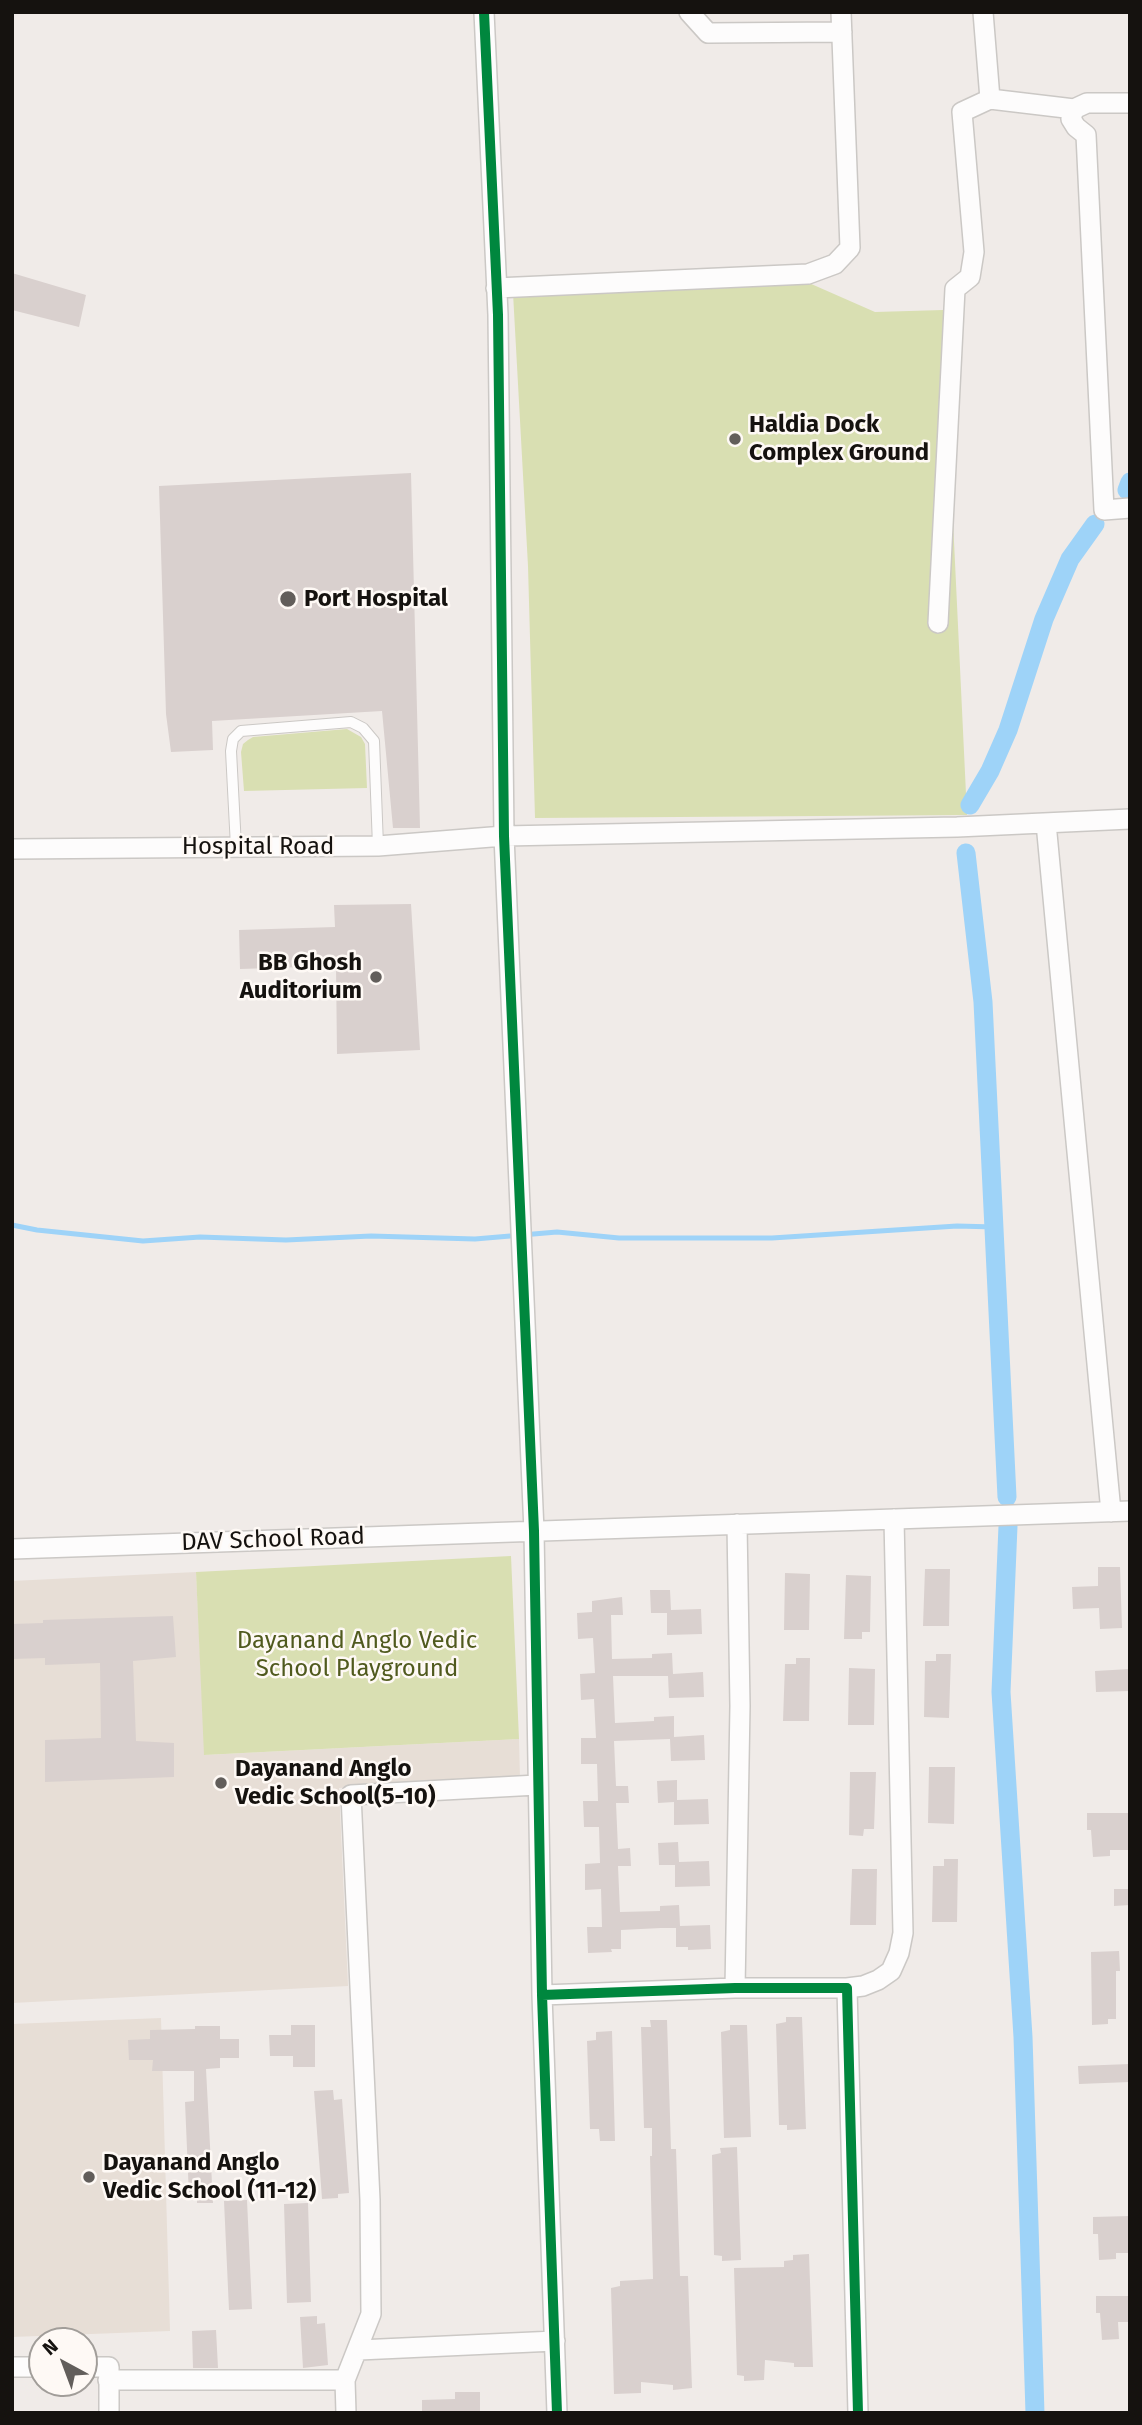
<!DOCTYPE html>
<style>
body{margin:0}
#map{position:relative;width:1142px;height:2425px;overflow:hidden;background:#f0ebe8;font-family:"Fira Sans",sans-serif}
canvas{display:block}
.frame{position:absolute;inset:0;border:14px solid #15120f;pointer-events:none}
.north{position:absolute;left:28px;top:2327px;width:70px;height:70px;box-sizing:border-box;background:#fef9f5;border:2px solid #a19d99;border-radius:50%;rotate:319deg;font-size:19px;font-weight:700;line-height:28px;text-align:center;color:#15120f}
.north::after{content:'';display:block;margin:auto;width:24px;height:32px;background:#625e5b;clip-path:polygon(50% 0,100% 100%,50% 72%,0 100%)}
</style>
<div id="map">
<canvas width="1142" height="2425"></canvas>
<div class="frame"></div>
<div class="north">N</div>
</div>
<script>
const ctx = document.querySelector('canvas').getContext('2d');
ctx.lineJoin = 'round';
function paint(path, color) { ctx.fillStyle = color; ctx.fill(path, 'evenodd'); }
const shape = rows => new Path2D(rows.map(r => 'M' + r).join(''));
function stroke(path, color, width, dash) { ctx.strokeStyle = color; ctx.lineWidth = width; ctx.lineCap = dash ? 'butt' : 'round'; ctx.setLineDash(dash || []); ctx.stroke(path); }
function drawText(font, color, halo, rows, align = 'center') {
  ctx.font = font + ' "Fira Sans",sans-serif'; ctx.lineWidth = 5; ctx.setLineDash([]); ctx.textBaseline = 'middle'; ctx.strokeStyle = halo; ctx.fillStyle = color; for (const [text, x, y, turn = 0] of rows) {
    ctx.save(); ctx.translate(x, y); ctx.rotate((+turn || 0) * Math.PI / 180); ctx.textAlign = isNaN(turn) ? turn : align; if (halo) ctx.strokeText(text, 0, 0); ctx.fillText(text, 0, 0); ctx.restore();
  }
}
paint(shape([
 [196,1572,205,1755,519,1739,520,1779,339,1788,348,1986,12,2003,12,1581],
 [161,2018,170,2331,12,2337,12,2024]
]), '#e7ded6');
paint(shape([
 [809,283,875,312,943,310,967,815,535,818,528,566,513,293],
 [347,729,361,737,365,744,367,788,244,791,241,752,243,744,248,740,253,737],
 [511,1556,519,1739,204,1755,196,1572]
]), '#d9dfb2');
stroke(shape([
 [12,1225,37,1230,143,1241,200,1237,286,1240,371,1236,475,1239,557,1232,619,1238,772,1238,957,1226,995,1227]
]), '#9ed3f8', 5);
stroke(shape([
 [1127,490,1130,482],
 [970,805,990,771,1008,730,1044,619,1070,559,1095,524],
 [966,853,983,1002,1007,1497],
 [1008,1526,1001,1692,1023,2037,1035,2413]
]), '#9ed3f8', 19);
paint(shape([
 [12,273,86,295,79,327,12,310],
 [411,473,420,828,393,828,382,711,212,721,213,750,171,752,166,714,159,486],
 [411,904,420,1050,337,1054,336,966,240,969,239,930,335,927,334,905],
 [1098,1567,1120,1567,1122,1628,1100,1629,1099,1608,1073,1609,1072,1587,1098,1586],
 [925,1569,950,1569,949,1626,923,1626],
 [785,1573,810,1574,809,1630,784,1630],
 [846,1575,871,1576,870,1632,862,1632,862,1639,844,1639],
 [650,1590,670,1590,671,1610,701,1609,702,1634,667,1635,667,1613,651,1613],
 [622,1597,623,1615,611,1615,612,1659,652,1658,652,1654,672,1653,673,1674,703,1672,704,1697,669,1698,668,1676,613,1676,615,1723,654,1721,654,1717,674,1716,674,1737,704,1735,705,1760,671,1761,670,1739,614,1741,616,1786,628,1786,629,1803,616,1803,618,1849,630,1848,631,1866,618,1866,620,1912,660,1911,660,1906,679,1905,680,1926,710,1925,711,1949,688,1950,688,1947,676,1947,676,1928,661,1928,621,1930,621,1949,611,1949,612,1952,588,1953,587,1927,602,1927,601,1889,585,1890,585,1864,600,1863,599,1827,584,1827,583,1801,598,1801,597,1764,581,1764,581,1738,596,1738,594,1699,581,1700,580,1674,595,1673,593,1638,578,1639,577,1613,592,1612,592,1601],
 [173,1616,176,1657,133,1661,136,1741,174,1743,174,1777,45,1782,45,1740,101,1738,100,1663,45,1665,45,1658,12,1659,12,1624,43,1623,43,1620],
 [936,1654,951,1654,949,1718,924,1717,925,1661,936,1661],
 [796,1658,810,1658,809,1721,783,1721,785,1664,796,1664],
 [849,1668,875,1669,874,1725,848,1725],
 [1130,1669,1130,1691,1096,1692,1095,1671],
 [929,1767,955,1767,954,1824,928,1823],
 [850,1772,876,1772,874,1829,864,1829,863,1836,849,1835],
 [677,1780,677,1800,708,1799,709,1824,674,1825,674,1802,658,1803,657,1781],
 [1087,1813,1130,1813,1130,1850,1110,1850,1110,1856,1093,1857,1091,1830,1087,1830],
 [678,1842,679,1862,709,1861,710,1886,675,1887,675,1865,659,1865,658,1843],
 [944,1859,958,1859,957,1922,932,1922,933,1866,944,1866],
 [852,1869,877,1869,876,1925,850,1925],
 [1114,1889,1130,1889,1130,1905,1114,1906],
 [1119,1951,1120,1971,1116,1971,1116,2019,1108,2019,1108,2024,1092,2025,1091,1952],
 [786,2017,802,2017,806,2129,787,2130,787,2125,779,2125,776,2024,786,2022],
 [650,2020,667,2020,671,2149,676,2149,680,2276,688,2276,692,2388,673,2390,673,2385,641,2382,641,2393,614,2394,611,2288,620,2286,620,2281,653,2279,650,2156,652,2156,652,2128,644,2128,641,2027,651,2027],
 [291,2025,315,2025,315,2067,293,2067,293,2056,270,2056,269,2035,291,2035],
 [730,2025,747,2025,751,2137,724,2138,721,2032,730,2030],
 [195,2026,220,2026,220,2039,239,2039,239,2058,220,2058,220,2068,206,2069,213,2203,197,2203,197,2196,189,2196,185,2102,194,2101,194,2071,152,2071,153,2060,129,2060,128,2040,150,2039,150,2030,195,2029],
 [612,2031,615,2141,600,2141,599,2129,590,2129,587,2041,596,2040,596,2032],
 [1130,2064,1130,2082,1079,2084,1078,2066],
 [333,2090,334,2100,342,2099,349,2193,338,2194,338,2198,322,2199,314,2091],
 [737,2147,741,2260,722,2261,722,2256,714,2255,712,2155,721,2153,720,2148],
 [247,2200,252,2309,229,2310,224,2201],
 [308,2203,311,2302,287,2303,284,2204],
 [1130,2216,1130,2253,1116,2253,1116,2259,1099,2260,1098,2234,1093,2234,1093,2217],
 [809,2254,813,2367,794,2367,794,2363,765,2360,764,2380,744,2381,744,2376,737,2375,734,2268,784,2267,784,2261,793,2260,793,2255],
 [1096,2296,1130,2296,1130,2322,1118,2322,1119,2339,1102,2340,1100,2313,1096,2313],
 [317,2316,317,2324,325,2323,328,2365,303,2368,300,2317],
 [216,2330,218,2368,193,2368,192,2331],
 [455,2392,480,2392,480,2413,422,2413,422,2400,455,2399]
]), '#d9d0ce');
const lane = shape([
 [236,847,231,751,233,739,241,731,351,722,363,728,374,741,378,846]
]);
const street = shape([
 [484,12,498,315,504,836,534,1531,542,1995],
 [689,12,708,33,842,32],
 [983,12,990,99,1074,109],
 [1130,103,1087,103,1074,109,1071,119,1076,127,1086,135,1104,510,1130,508],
 [496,288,808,274,835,264,850,248,841,12],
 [938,623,955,289,970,277,974,252,962,112,990,99],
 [1046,823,1111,1512],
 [12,849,378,846,504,836,957,827,1130,819],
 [12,1549,1130,1511],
 [735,1988,740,1706,737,1524],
 [847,1988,863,1986,878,1980,891,1971,899,1953,903,1933,894,1519],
 [359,2350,555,2341],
 [12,2367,42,2367],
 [84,2367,109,2367,109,2413],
 [108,2380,345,2380],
 [346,2413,345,2380,371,2314,370,2200,351,1795,537,1785],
 [557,2413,542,1995,735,1988,847,1988,858,2413]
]);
stroke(lane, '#cbc8c5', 12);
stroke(street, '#cbc8c5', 22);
stroke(lane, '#fdfcfc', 10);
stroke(street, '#fdfcfc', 19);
stroke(shape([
 [484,12,498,315,504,836,534,1531,542,1995],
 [557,2413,542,1995,735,1988,847,1988,858,2413]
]), '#00873e', 10);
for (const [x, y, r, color] of [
 [735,439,7,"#625e5b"],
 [288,599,9,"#625e5b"],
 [376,977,7,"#625e5b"],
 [221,1783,7,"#625e5b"],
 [89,2177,7,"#625e5b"]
]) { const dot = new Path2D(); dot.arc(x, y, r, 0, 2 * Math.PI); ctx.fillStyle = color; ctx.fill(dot); stroke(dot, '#fef9f5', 2.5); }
drawText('bold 24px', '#15120f', '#fef9f5', [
 ["Haldia Dock",749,425],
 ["Complex Ground",749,453],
 ["Port Hospital",304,599],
 ["BB Ghosh",362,963,"right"],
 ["Auditorium",362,991,"right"],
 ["Dayanand Anglo",235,1769],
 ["Vedic School(5-10)",235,1797],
 ["Dayanand Anglo",103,2163],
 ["Vedic School (11-12)",103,2191]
], 'left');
drawText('24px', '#15120f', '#fef9f5', [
 ["Hospital Road",258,847],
 ["DAV School Road",273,1540,-2]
]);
drawText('24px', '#505a1e', '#fef9f5', [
 ["Dayanand Anglo Vedic",357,1641],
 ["School Playground",357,1669]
]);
</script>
